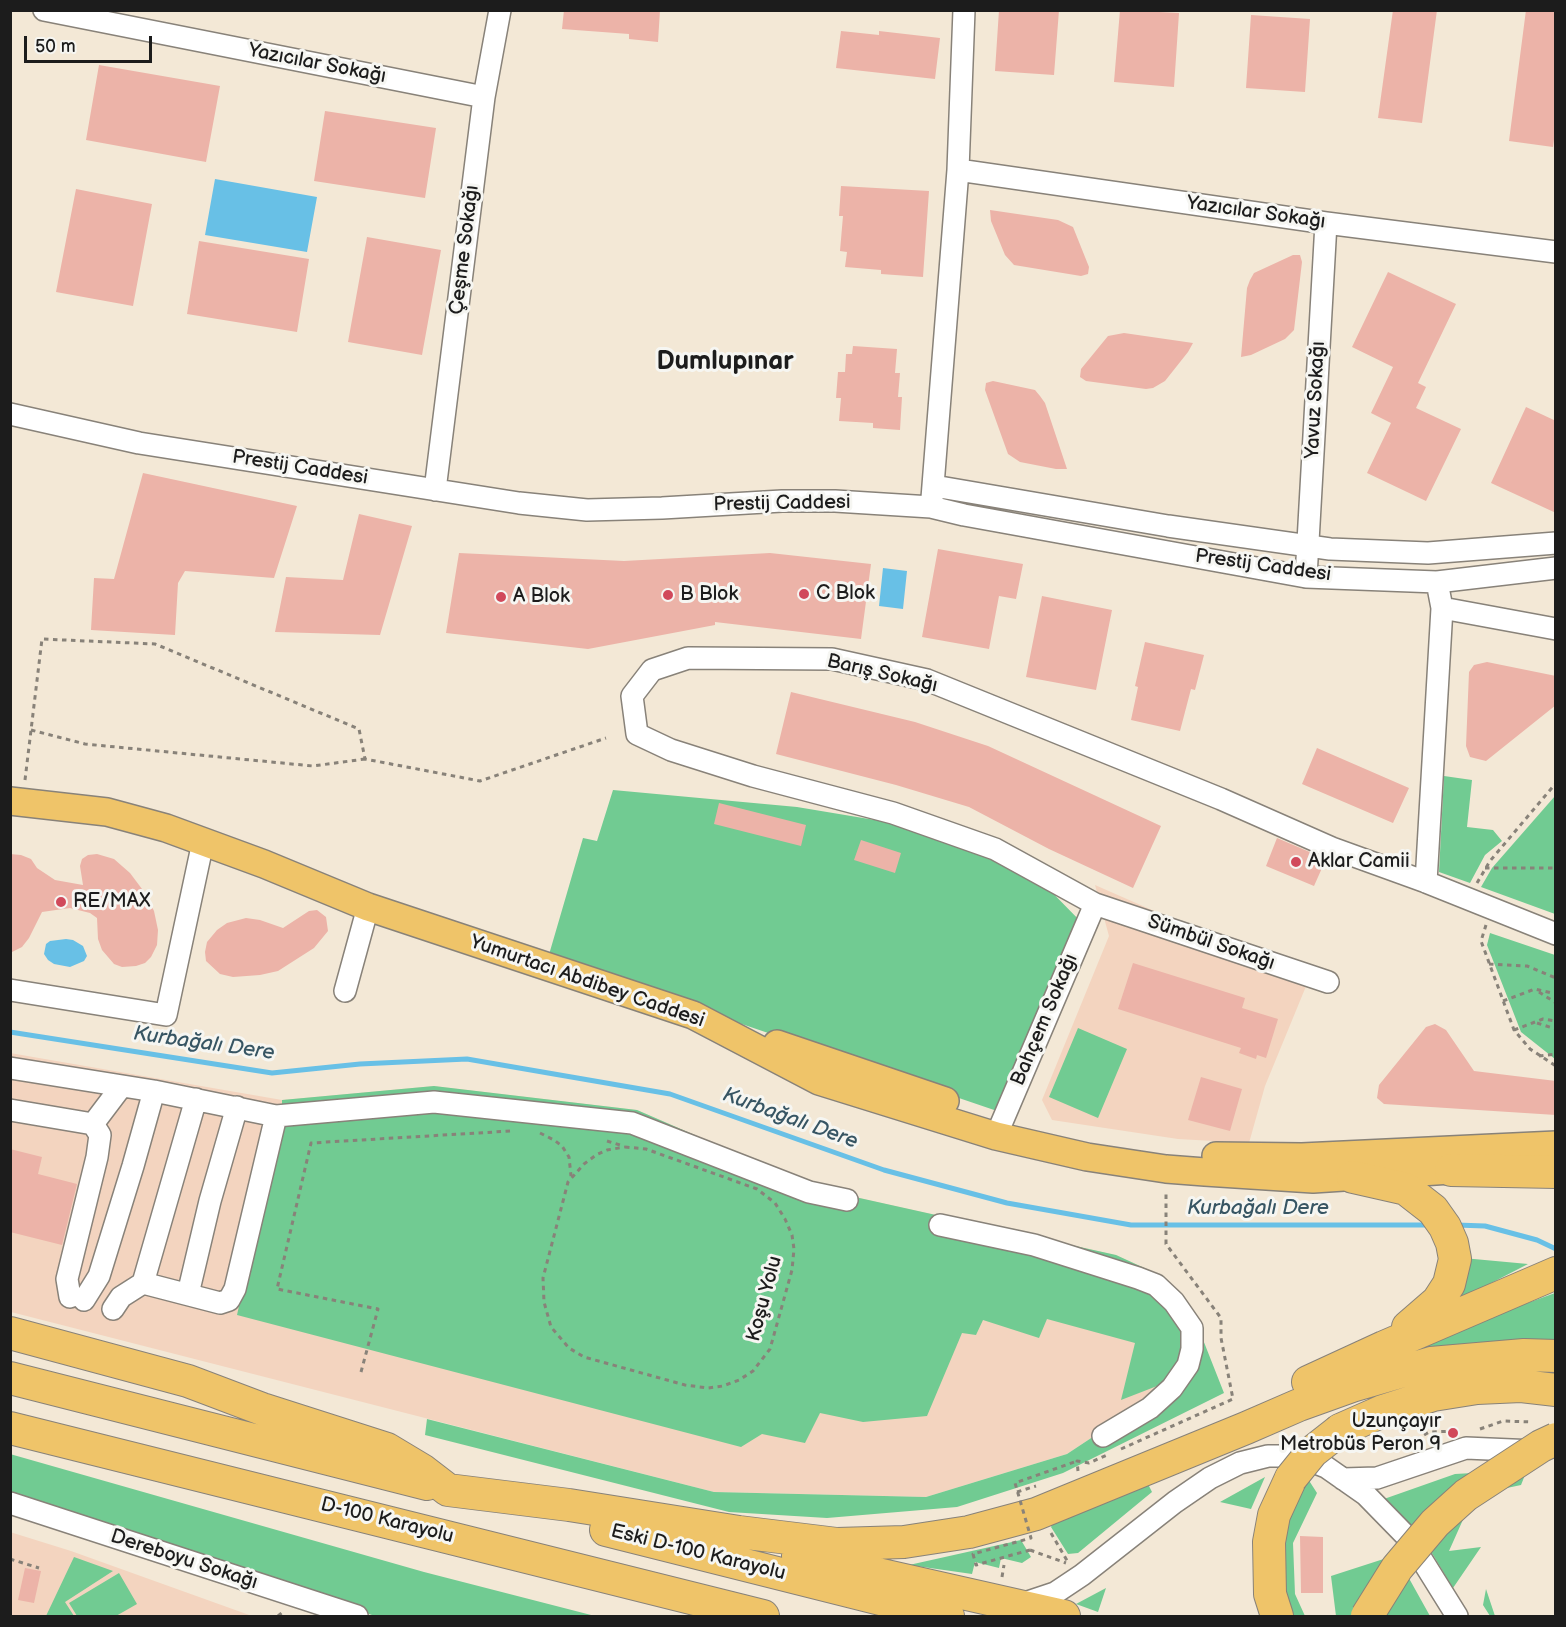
<!DOCTYPE html>
<meta charset="utf-8">
<style>
body{margin:0}
#map{position:relative;width:1566px;height:1627px;overflow:hidden;background:#f3e8d6;font-family:"Balsamiq Sans",sans-serif}
canvas{display:block}
.frame{position:absolute;inset:0;border:12px solid #1c1c1c;pointer-events:none}
.scale{position:absolute;left:24px;top:36px;width:128px;height:27px;box-sizing:border-box;border:3px solid #1c1c1c;border-top:0;padding-left:8px;font-size:18px;line-height:21px;white-space:nowrap;color:#1c1c1c;-webkit-text-stroke:4px #f6f6f2;paint-order:stroke}
</style>
<div id="map">
<canvas width="1566" height="1627"></canvas>
<div class="frame"></div>
<div class="scale">50 m</div>
</div>
<script>
const ctx = document.querySelector('canvas').getContext('2d');
ctx.lineJoin = 'round';
function paint(path, color) { ctx.fillStyle = color; ctx.fill(path, 'evenodd'); }
const shape = rows => new Path2D(rows.map(r => 'M' + r).join(''));
function stroke(path, color, width, dash) { ctx.strokeStyle = color; ctx.lineWidth = width; ctx.lineCap = dash ? 'butt' : 'round'; ctx.setLineDash(dash || []); ctx.stroke(path); }
function drawText(font, color, halo, rows, align = 'center') {
  ctx.font = font + ' "Balsamiq Sans",sans-serif'; ctx.lineWidth = 6; ctx.setLineDash([]); ctx.textBaseline = 'middle'; ctx.strokeStyle = halo; ctx.fillStyle = color; for (const [text, x, y, turn = 0] of rows) {
    ctx.save(); ctx.translate(x, y); ctx.rotate((+turn || 0) * Math.PI / 180); ctx.textAlign = isNaN(turn) ? turn : align; if (halo) ctx.strokeText(text, 0, 0); ctx.fillText(text, 0, 0); ctx.restore();
  }
}
paint(shape([
 [1095,885,1309,979,1265,1086,1249,1143,1178,1139,1052,1120,1042,1100,1109,936],
 [10,1053,282,1100,434,1086,637,1110,819,1189,1116,1255,1153,1272,1191,1372,1067,1454,926,1497,714,1492,11,1312],
 [10,1532,71,1551,252,1616,11,1616]
]), '#f3d4bf');
paint(shape([
 [1444,776,1472,780,1467,827,1493,830,1502,841,1485,855,1470,883,1439,872],
 [613,790,797,807,947,832,1037,877,1085,926,1000,1112,548,958,583,838,597,841],
 [1555,796,1555,914,1481,887,1492,868],
 [1490,933,1555,955,1555,1059,1521,1032,1487,945],
 [1078,1028,1127,1049,1098,1118,1049,1097],
 [434,1086,637,1110,819,1189,1116,1255,1153,1272,1198,1327,1224,1393,1063,1473,957,1507,827,1518,729,1512,425,1435,427,1419,714,1492,926,1497,1067,1454,1188,1374,1121,1400,1135,1343,1047,1319,1039,1338,983,1320,976,1335,962,1333,927,1416,863,1422,820,1413,805,1443,762,1434,741,1447,237,1315,282,1110,282,1100],
 [1463,1258,1528,1264,1439,1310],
 [1555,1293,1555,1344,1411,1353,1492,1316],
 [10,1454,424,1572,595,1616,375,1616,11,1495],
 [1527,1470,1521,1485,1474,1495,1449,1551,1481,1547,1453,1588,1427,1545,1384,1499,1455,1474],
 [1265,1477,1251,1509,1220,1502],
 [1308,1479,1317,1493,1293,1543,1295,1594,1305,1616,1289,1616,1281,1579,1283,1540,1291,1509],
 [1148,1484,1152,1492,1078,1553,1068,1554,1051,1527,1056,1518],
 [1021,1540,1031,1557,1022,1563,1001,1558,999,1568,975,1562,972,1574,909,1565],
 [1396,1555,1430,1616,1336,1616,1331,1576],
 [74,1557,113,1571,65,1602,74,1616,46,1616],
 [119,1573,137,1604,116,1616,77,1616,69,1603],
 [1106,1588,1098,1612,1076,1604],
 [1486,1589,1495,1616,1490,1616,1483,1605]
]), '#71cb92');
paint(shape([
 [215,179,317,197,307,252,205,235],
 [883,568,907,571,903,609,879,606],
 [66,939,73,940,83,946,87,956,84,961,70,967,54,964,48,960,44,954,46,944,50,941]
]), '#68c0e6');
stroke(shape([
 [10,1032,272,1073,360,1064,467,1059,670,1094,884,1170,1007,1203,1131,1225,1432,1225],
 [1456,1225,1485,1226,1537,1240,1556,1249]
]), '#68c0e6', 5);
paint(shape([
 [564,10,660,10,658,42,629,39,629,34,562,29],
 [999,10,1059,10,1054,75,995,71],
 [1120,10,1179,13,1174,87,1114,82],
 [1393,10,1437,10,1422,123,1378,118],
 [1526,10,1556,10,1556,125,1553,147,1509,141],
 [1251,15,1310,19,1305,92,1246,88],
 [841,31,879,35,879,31,940,38,935,79,836,68],
 [99,65,220,86,206,162,86,140],
 [325,111,436,128,425,198,314,181],
 [841,186,929,191,923,277,881,274,881,270,845,267,847,252,840,251,843,216,839,216],
 [76,189,152,204,133,306,56,292],
 [990,210,1058,220,1073,227,1089,267,1088,274,1081,276,1014,265,1005,255,991,221],
 [367,237,441,250,422,355,348,342],
 [199,241,309,259,297,332,187,314],
 [1293,255,1300,255,1302,262,1294,330,1285,339,1251,355,1241,357,1247,288,1250,280,1254,273],
 [1388,272,1456,304,1418,383,1426,387,1416,408,1461,429,1426,501,1367,473,1391,423,1371,413,1393,367,1352,347],
 [1124,333,1193,343,1188,352,1165,381,1153,388,1146,389,1086,381,1080,377,1081,369,1108,336],
 [853,346,897,349,895,373,900,373,898,397,902,397,900,430,873,428,873,423,839,421,841,398,836,398,838,372,845,372,846,354,852,354],
 [993,381,1035,390,1040,396,1045,403,1067,469,1056,469,1020,462,1008,454,985,390,986,383],
 [1526,407,1556,421,1556,513,1491,483],
 [143,473,297,506,274,578,185,571,178,583,175,635,91,630,94,578,114,579],
 [359,514,412,526,380,635,275,632,286,577,343,580],
 [938,549,1023,564,1016,599,999,596,989,649,922,637],
 [459,553,624,561,770,553,871,564,861,639,715,622,715,625,588,649,446,633],
 [1042,596,1112,610,1096,690,1026,677],
 [1145,642,1204,655,1195,690,1191,689,1180,731,1131,720,1138,687,1135,686],
 [1487,662,1556,676,1556,705,1486,761,1470,757,1466,746,1469,672,1474,665],
 [791,692,915,722,988,746,1161,826,1133,888,1049,849,969,807,896,785,776,754],
 [1317,748,1409,788,1393,823,1302,784],
 [719,803,806,825,801,846,714,824],
 [1277,838,1326,859,1314,886,1266,866],
 [861,840,901,853,895,873,854,860],
 [10,854,21,855,31,859,37,868,55,880,83,885,80,866,82,859,88,855,97,854,114,859,130,873,145,893,154,911,158,930,157,945,151,957,145,963,136,966,122,967,114,964,102,950,98,939,97,918,90,913,70,908,42,912,29,938,22,947,10,953],
 [317,910,326,917,328,931,314,948,278,971,260,975,233,977,220,974,206,961,205,952,207,942,217,930,227,923,246,918,260,920,283,928,309,911],
 [1133,963,1245,998,1242,1008,1278,1019,1266,1058,1257,1055,1256,1059,1239,1053,1241,1048,1118,1009],
 [1435,1024,1446,1030,1474,1071,1556,1081,1556,1115,1384,1104,1377,1098,1379,1085,1426,1027],
 [1201,1077,1242,1089,1230,1131,1188,1120],
 [10,1149,42,1157,38,1174,77,1184,62,1245,10,1232],
 [1300,1536,1323,1537,1323,1593,1301,1593],
 [25,1568,41,1571,34,1603,18,1600]
]), '#ecb3a8');
const minor = shape([
 [44,10,484,97],
 [958,170,1326,223,1556,252],
 [10,414,139,443,519,503,587,510,662,508,782,501,835,501,931,507,964,515,1306,577,1437,582,1556,568],
 [934,486,1168,526,1330,549,1428,553,1556,543],
 [435,490,484,97,500,10],
 [932,498,958,170,964,10],
 [1306,577,1326,223],
 [1442,608,1556,629],
 [1426,882,1442,608,1437,582],
 [1328,982,1095,904,995,849,893,813,753,776,671,750,637,734,632,696,652,670,688,658,832,659,927,680,1221,799,1332,848,1426,882,1556,934],
 [10,990,166,1015,203,842],
 [345,991,368,907],
 [10,1068,154,1091,276,1116,434,1102,632,1123,809,1192,847,1200],
 [10,1110,93,1124,121,1087],
 [996,1136,1095,904],
 [940,1225,1034,1245,1138,1278,1156,1285,1174,1302,1192,1328,1192,1349,1188,1365,1172,1388,1150,1408,1103,1436],
 [143,1283,220,1303,229,1300,235,1289,276,1116],
 [188,1294,210,1201,237,1107],
 [70,1297,67,1279,97,1157,100,1135,93,1124],
 [84,1300,99,1276,133,1166,154,1091],
 [113,1309,121,1297,143,1283,196,1099],
 [1343,1479,1377,1478,1466,1448,1535,1451],
 [10,1503,357,1616],
 [1019,1605,1055,1593,1082,1575,1175,1502,1210,1478,1240,1463,1268,1456,1287,1456,1303,1458,1326,1467,1366,1495,1409,1539,1457,1616]
]);
const major = shape([
 [10,801,107,812,166,828,264,864,368,907,693,1015,819,1081,996,1136,1087,1157,1166,1169,1205,1172,1313,1179,1451,1170,1472,1172],
 [777,1044,945,1101],
 [1216,1156,1302,1157,1556,1145]
]);
const highway = shape([
 [1451,1170,1556,1172],
 [1353,1177,1406,1189,1433,1210,1445,1227,1452,1243,1455,1259,1449,1284,1438,1301,1408,1327],
 [10,1333,188,1381,262,1409,387,1449,422,1470,448,1490,569,1505,739,1532,837,1544,904,1542,969,1532,1036,1514,1246,1428,1299,1405,1352,1386,1431,1363,1524,1355,1556,1356],
 [10,1378,427,1484],
 [1308,1382,1384,1347,1556,1273],
 [10,1428,763,1616],
 [1340,1430,1383,1411,1433,1395,1477,1388,1521,1386,1556,1390],
 [606,1530,948,1616],
 [798,1556,1064,1616],
 [1277,1616,1270,1594,1269,1542,1274,1515,1291,1478]
]);
stroke(minor, '#888279', 24);
stroke(major, '#888279', 30);
stroke(highway, '#888279', 34);
stroke(shape([
 [31,730,85,744,313,766,365,759],
 [25,780,42,639,155,644,359,729,365,759,480,781,606,738],
 [1485,868,1556,868],
 [1477,883,1490,861,1556,783],
 [1486,925,1481,941,1514,1030,1530,1049,1556,1066],
 [1489,964,1527,966,1556,978],
 [1539,992,1556,1003],
 [1503,1001,1535,989,1556,994],
 [1537,1023,1556,1029],
 [1514,1030,1543,1019,1556,1021],
 [1539,1056,1556,1054],
 [540,1133,554,1140,562,1146,569,1157,571,1176],
 [607,1141,623,1146],
 [625,1147,646,1149,757,1189,775,1203,785,1219,792,1235,794,1249,792,1270,770,1349,753,1371,739,1380,723,1386,708,1388,685,1385,584,1357,569,1348,551,1327,544,1302,543,1278,568,1182,584,1164,596,1155,607,1150,625,1147],
 [361,1372,378,1309,277,1289,311,1143,511,1131],
 [1480,1429,1503,1421,1532,1422],
 [1121,1449,1233,1399,1221,1338,1221,1318,1166,1244,1166,1190],
 [1401,1449,1429,1432,1456,1431],
 [1078,1471,1077,1461,1089,1463,1107,1455],
 [1017,1492,1036,1486],
 [1051,1533,1069,1564],
 [1030,1550,1066,1563],
 [10,1559,39,1568],
 [1002,1577,1004,1565],
 [278,1616,284,1611]
]), '#888279', 3, [4.5, 4.5]);
stroke(minor, '#fff', 21);
stroke(major, '#efc469', 27);
stroke(highway, '#efc469', 32);
const highwayBridge = shape([
 [1291,1478,1312,1452,1340,1430],
 [1367,1616,1397,1568,1435,1523,1466,1495,1541,1446,1556,1439]
]);
stroke(highwayBridge, '#888279', 34, []);
stroke(shape([
 [1030,1550,976,1565,973,1554,1031,1538,1015,1483,1077,1461]
]), '#888279', 3, [4.5, 4.5]);
stroke(highwayBridge, '#efc469', 32);
for (const [x, y, r, color] of [
 [804,594,6,"#d1495b"],
 [668,595,6,"#d1495b"],
 [501,597,6,"#d1495b"],
 [1296,862,6,"#d1495b"],
 [61,902,6,"#d1495b"],
 [1453,1433,6,"#d1495b"]
]) { const dot = new Path2D(); dot.arc(x, y, r, 0, 2 * Math.PI); ctx.fillStyle = color; ctx.fill(dot); stroke(dot, '#f6f6f2', 2); }
drawText('20px', '#1c1c1c', '#f6f6f2', [
 ["Yazıcılar Sokağı",317,64,11],
 ["Yazıcılar Sokağı",1256,213,8],
 ["Çeşme Sokağı",465,250,-83],
 ["Yavuz Sokağı",1316,400,-87],
 ["Prestij Caddesi",300,468,9],
 ["Prestij Caddesi",782,504,-1],
 ["Prestij Caddesi",1263,566,8],
 ["Barış Sokağı",882,674,13],
 ["Sümbül Sokağı",1211,943,19],
 ["Yumurtacı Abdibey Caddesi",587,982,19],
 ["Bahçem Sokağı",1045,1020,-67],
 ["Koşu Yolu",765,1299,-75],
 ["D-100 Karayolu",387,1521,14],
 ["Eski D-100 Karayolu",698,1553,14],
 ["Dereboyu Sokağı",184,1560,18]
]);
drawText('20px', '#1c1c1c', '#f6f6f2', [
 ["C Blok",816,594],
 ["B Blok",680,595],
 ["A Blok",513,597],
 ["Aklar Camii",1308,862],
 ["RE/MAX",73,902],
 ["Uzunçayır",1441,1422,"right"],
 ["Metrobüs Peron 9",1441,1445,"right"]
], 'left');
drawText('italic 21px', '#375563', '#f6f6f2', [
 ["Kurbağalı Dere",204,1044,8],
 ["Kurbağalı Dere",790,1119,20],
 ["Kurbağalı Dere",1258,1209]
]);
drawText('bold 26px', '#1c1c1c', '#f6f6f2', [
 ["Dumlupınar",725,362]
]);
</script>
